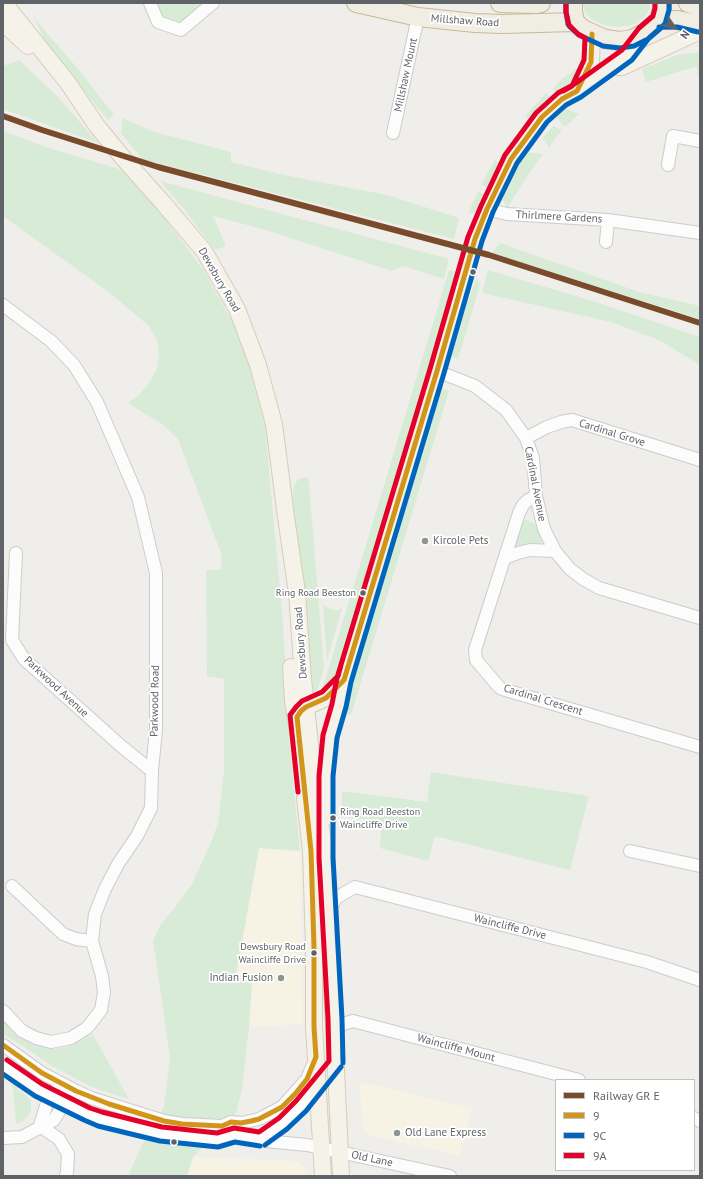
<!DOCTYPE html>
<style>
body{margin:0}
#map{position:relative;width:703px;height:1179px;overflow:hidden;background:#efeeea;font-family:"PT Sans",sans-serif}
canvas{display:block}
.frame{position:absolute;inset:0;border:4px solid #5f6368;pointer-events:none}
.legend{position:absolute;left:555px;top:1079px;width:140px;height:92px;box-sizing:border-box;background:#fff;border:1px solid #bfc1c3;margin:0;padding:5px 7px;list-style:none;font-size:12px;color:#5f6368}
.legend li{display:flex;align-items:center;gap:8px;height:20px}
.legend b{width:20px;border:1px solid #bfc1c3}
.north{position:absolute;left:655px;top:8px;width:40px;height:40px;-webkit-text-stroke:3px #fff;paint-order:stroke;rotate:125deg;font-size:11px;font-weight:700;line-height:16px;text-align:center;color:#5f6368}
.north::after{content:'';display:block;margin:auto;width:14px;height:18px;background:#5f6368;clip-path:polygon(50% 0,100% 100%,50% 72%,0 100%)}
</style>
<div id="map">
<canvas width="703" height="1179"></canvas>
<div class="frame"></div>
<ul class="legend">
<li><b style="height:5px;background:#7a4b2a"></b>Railway GR E</li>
<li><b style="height:5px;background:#d1951a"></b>9</li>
<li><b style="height:5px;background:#0065bd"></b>9C</li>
<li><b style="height:5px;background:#e4002b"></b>9A</li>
</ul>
<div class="north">N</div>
</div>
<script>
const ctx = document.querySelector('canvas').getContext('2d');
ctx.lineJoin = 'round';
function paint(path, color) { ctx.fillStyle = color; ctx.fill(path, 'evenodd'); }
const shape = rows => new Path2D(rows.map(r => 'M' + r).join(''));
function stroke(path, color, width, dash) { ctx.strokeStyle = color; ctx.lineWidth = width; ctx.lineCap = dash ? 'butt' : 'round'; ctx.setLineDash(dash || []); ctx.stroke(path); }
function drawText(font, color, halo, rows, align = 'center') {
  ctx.font = font + ' "PT Sans",sans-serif'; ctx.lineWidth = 3.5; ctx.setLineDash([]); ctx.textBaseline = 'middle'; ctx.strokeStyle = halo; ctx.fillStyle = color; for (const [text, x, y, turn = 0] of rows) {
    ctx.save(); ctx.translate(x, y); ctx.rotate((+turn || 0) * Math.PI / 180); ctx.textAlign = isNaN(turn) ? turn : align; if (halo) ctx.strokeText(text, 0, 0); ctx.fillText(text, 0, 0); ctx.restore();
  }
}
paint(shape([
 [259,848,300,851,303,1024,249,1027,252,982,235,980],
 [365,1083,472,1108,460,1156,368,1135,362,1128,360,1084],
 [193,1157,297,1161,307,1170,308,1176,187,1176]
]), '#f7f3e4');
paint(shape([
 [155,3,206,3,185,21,178,22,164,17,159,14],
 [583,3,650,3,650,7,647,14,642,19,635,24,626,26,617,27,605,25,597,22,590,18,585,12],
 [34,18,79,70,114,115,108,120,47,46],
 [700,52,700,77,698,77,697,66,646,82,642,69,677,55],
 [19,60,58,97,98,143,3,109,3,66],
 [580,66,574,77,574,86,560,95,553,89,562,79],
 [546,93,555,100,532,122,525,116],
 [565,108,579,114,565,127,555,116],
 [123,118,151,131,231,152,231,162,284,175,387,195,459,218,454,239,142,159,121,133],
 [553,126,562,130,549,147,543,138],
 [3,131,46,147,122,170,160,212,202,268,232,321,249,365,265,427,282,611,285,657,288,726,300,851,259,848,235,980,252,982,249,1027,242,1089,236,1113,193,1157,187,1176,128,1176,141,1147,164,1107,170,1057,153,940,161,924,176,906,192,884,212,840,218,823,224,770,224,679,207,676,206,570,221,570,222,556,178,439,162,424,128,403,139,395,149,383,157,369,159,356,158,342,149,326,110,293,3,216],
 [526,152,543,154,528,175,507,208,503,200,503,192,516,168],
 [495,160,503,165,490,188,481,185],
 [160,181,449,259,444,279,403,266,392,271,266,230,213,216,226,246,215,250,184,209],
 [478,192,487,195,477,211,472,213,468,213],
 [500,243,639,292,700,306,700,319,492,253],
 [449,270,458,272,338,673,321,694],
 [488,270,596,302,700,337,700,365,659,340,611,322,482,293],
 [477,278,480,285,458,359,450,355,461,318],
 [440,388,449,391,351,715,342,712],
 [305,477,308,479,309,484,324,667,317,692,311,690,308,686,293,496,293,488,297,481,299,479],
 [527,520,535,524,542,541,542,543,540,544,517,547,515,544,522,523,524,521],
 [323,605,330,609,337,610,342,608,327,661],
 [431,772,589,796,570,870,435,836,428,861,380,848,382,821,342,817,342,791,427,802],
 [3,1020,17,1035,34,1045,51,1049,67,1047,93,1035,129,1099,109,1093,90,1086,50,1065,29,1050,3,1034],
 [12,1081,19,1086,17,1089,25,1094,30,1100,31,1105,31,1110,29,1115,24,1120,16,1124]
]), '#d8ebd6');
const minor = shape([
 [150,3,158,22,181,30,213,3],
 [393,133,418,17],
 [668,165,673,136,700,141],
 [487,209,507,214,608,220,700,233],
 [606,242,608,220],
 [3,305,51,341,74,365,97,402,138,497,156,573,156,729,152,771,151,808,137,836,118,864,105,889,95,914,92,941,102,976,104,992,101,1010,87,1028,71,1038,51,1042,36,1038,22,1031,3,1011],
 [437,371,475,386,506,410,526,438,533,458,536,496,544,529,555,551,570,569,583,579,599,588,700,618],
 [526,438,547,427,561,422,572,420,700,460],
 [536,496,528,500,523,505,519,513,475,650,476,660,499,687,502,689,700,747],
 [16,553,12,640,24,659,121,746,152,771],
 [505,558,518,553,530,550,555,551],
 [630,851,700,866],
 [12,886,63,934,76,939,92,941],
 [329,911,336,898,355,887,647,962,700,980],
 [335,1031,343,1024,353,1021,579,1080],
 [3,1045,42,1073,76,1091,91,1098,164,1121,182,1124,222,1126,234,1135],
 [3,1066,38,1090,87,1114,100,1119,137,1129,161,1134,192,1137,218,1140,234,1135,261,1139,265,1141,307,1145,450,1176],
 [694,1118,700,1121],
 [40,1126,59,1139,68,1154,67,1172,66,1176],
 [40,1126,49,1096,54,1091],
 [222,1126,231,1122,241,1123,259,1119,282,1107,307,1079,315,1060],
 [3,1138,22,1137,54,1120,64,1103,64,1095],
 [261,1139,283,1123,301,1106,317,1087]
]);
const major = shape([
 [4,3,68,83,97,126,123,158,164,204,204,251,237,309,258,365,274,424,286,517,297,593,303,679,316,801,326,858,341,1176],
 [3,23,28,46],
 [617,67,622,67,700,31],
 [578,89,591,62,592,34],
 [291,667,293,700,298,733],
 [299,714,306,707,326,698,344,680],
 [305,798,311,851,314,947,314,1027,323,1176],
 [326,817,326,776,328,747,332,728,339,706,344,680,437,371,475,239,487,209,511,159,542,117,562,99,577,91,627,55,644,33]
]);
const highway = shape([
 [356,3,418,17,475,23,502,24,575,22],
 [500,3,537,4,541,3],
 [573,3,573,11,575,22,583,29,605,39,620,41,632,39,644,33,659,20,662,9,662,3],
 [688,3,700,7],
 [659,20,678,20,700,25]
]);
stroke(minor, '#cbcccc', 14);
stroke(major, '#d7ceb8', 18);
stroke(highway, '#c8b996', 20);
stroke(minor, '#fdfcfc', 12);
stroke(major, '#f4f2e9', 16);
stroke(highway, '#f0ede3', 18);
stroke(shape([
 [297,717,301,711,306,707,326,698,344,680,437,371,475,239,487,209,511,159,542,117,562,99,577,91,591,62,592,34],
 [3,1045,42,1073,76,1091,109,1104,164,1121,182,1124,222,1126,231,1122,241,1123,251,1121,259,1119,282,1107,295,1094,307,1079,316,1057,314,1027,314,947,311,851,297,717]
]), '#d1951a', 5);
stroke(shape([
 [566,3,566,12,568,24,570,27,579,35,603,46,620,48,634,46,648,39,662,27],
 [659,27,677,27,698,32],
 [343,1063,342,1019,333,858,333,776,337,738,346,707,351,682,444,373,482,241,493,212,517,163,547,122,566,105,581,97,632,60,649,38,665,24,669,10,669,3],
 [3,1074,35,1096,84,1120,98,1126,160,1141,218,1147,235,1142,260,1146],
 [265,1145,287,1129,306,1111,341,1067]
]), '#0065bd', 5);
stroke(shape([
 [563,91,572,86,584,60,585,38,578,34,569,25,566,12,566,3],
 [298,792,290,715,296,707,302,701,322,692,338,676,341,665],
 [7,1060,42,1084,90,1108,102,1112,162,1127,217,1133,234,1128,259,1132,279,1118,296,1101,329,1061,328,1019,319,858,319,776,323,735,332,704,337,678,430,369,468,237,481,206,505,155,536,113,558,93,573,85,622,50,639,28,653,16,655,8,655,3]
]), '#e4002b', 5);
stroke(shape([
 [3,116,42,130,158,167,489,255,700,323]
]), '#7a4b2a', 6);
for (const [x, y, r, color] of [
 [473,272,3.5,"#5f6368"],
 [425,541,4,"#919496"],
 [363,593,3.5,"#5f6368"],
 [333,818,3.5,"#5f6368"],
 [314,953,3.5,"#5f6368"],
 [281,978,4,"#919496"],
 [397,1133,4,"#919496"],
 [174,1142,3.5,"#5f6368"]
]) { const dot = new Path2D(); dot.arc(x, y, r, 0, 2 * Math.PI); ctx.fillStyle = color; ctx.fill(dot); stroke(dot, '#fff', 1.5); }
drawText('10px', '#5f6368', '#fff', [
 ["Ring Road Beeston",356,593],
 ["Ring Road Beeston",340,812,"left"],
 ["Waincliffe Drive",340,825,"left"],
 ["Dewsbury Road",306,947],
 ["Waincliffe Drive",306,960]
], 'right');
drawText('11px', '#5f6368', '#fff', [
 ["Millshaw Road",465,21,4],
 ["Millshaw Mount",406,75,-78],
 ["Thirlmere Gardens",559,217,3],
 ["Dewsbury Road",219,280,60],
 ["Cardinal Grove",612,433,17],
 ["Cardinal Avenue",535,484,79],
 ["Dewsbury Road",301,643,-94],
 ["Parkwood Avenue",56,687,43],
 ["Cardinal Crescent",543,700,17],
 ["Parkwood Road",155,701,-89],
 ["Waincliffe Drive",510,927,14],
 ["Waincliffe Mount",456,1048,15],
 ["Old Lane",372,1159,12]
]);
drawText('11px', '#5f6368', '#fff', [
 ["Kircole Pets",433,541],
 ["Indian Fusion",273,978,"right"],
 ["Old Lane Express",405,1133]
], 'left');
</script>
